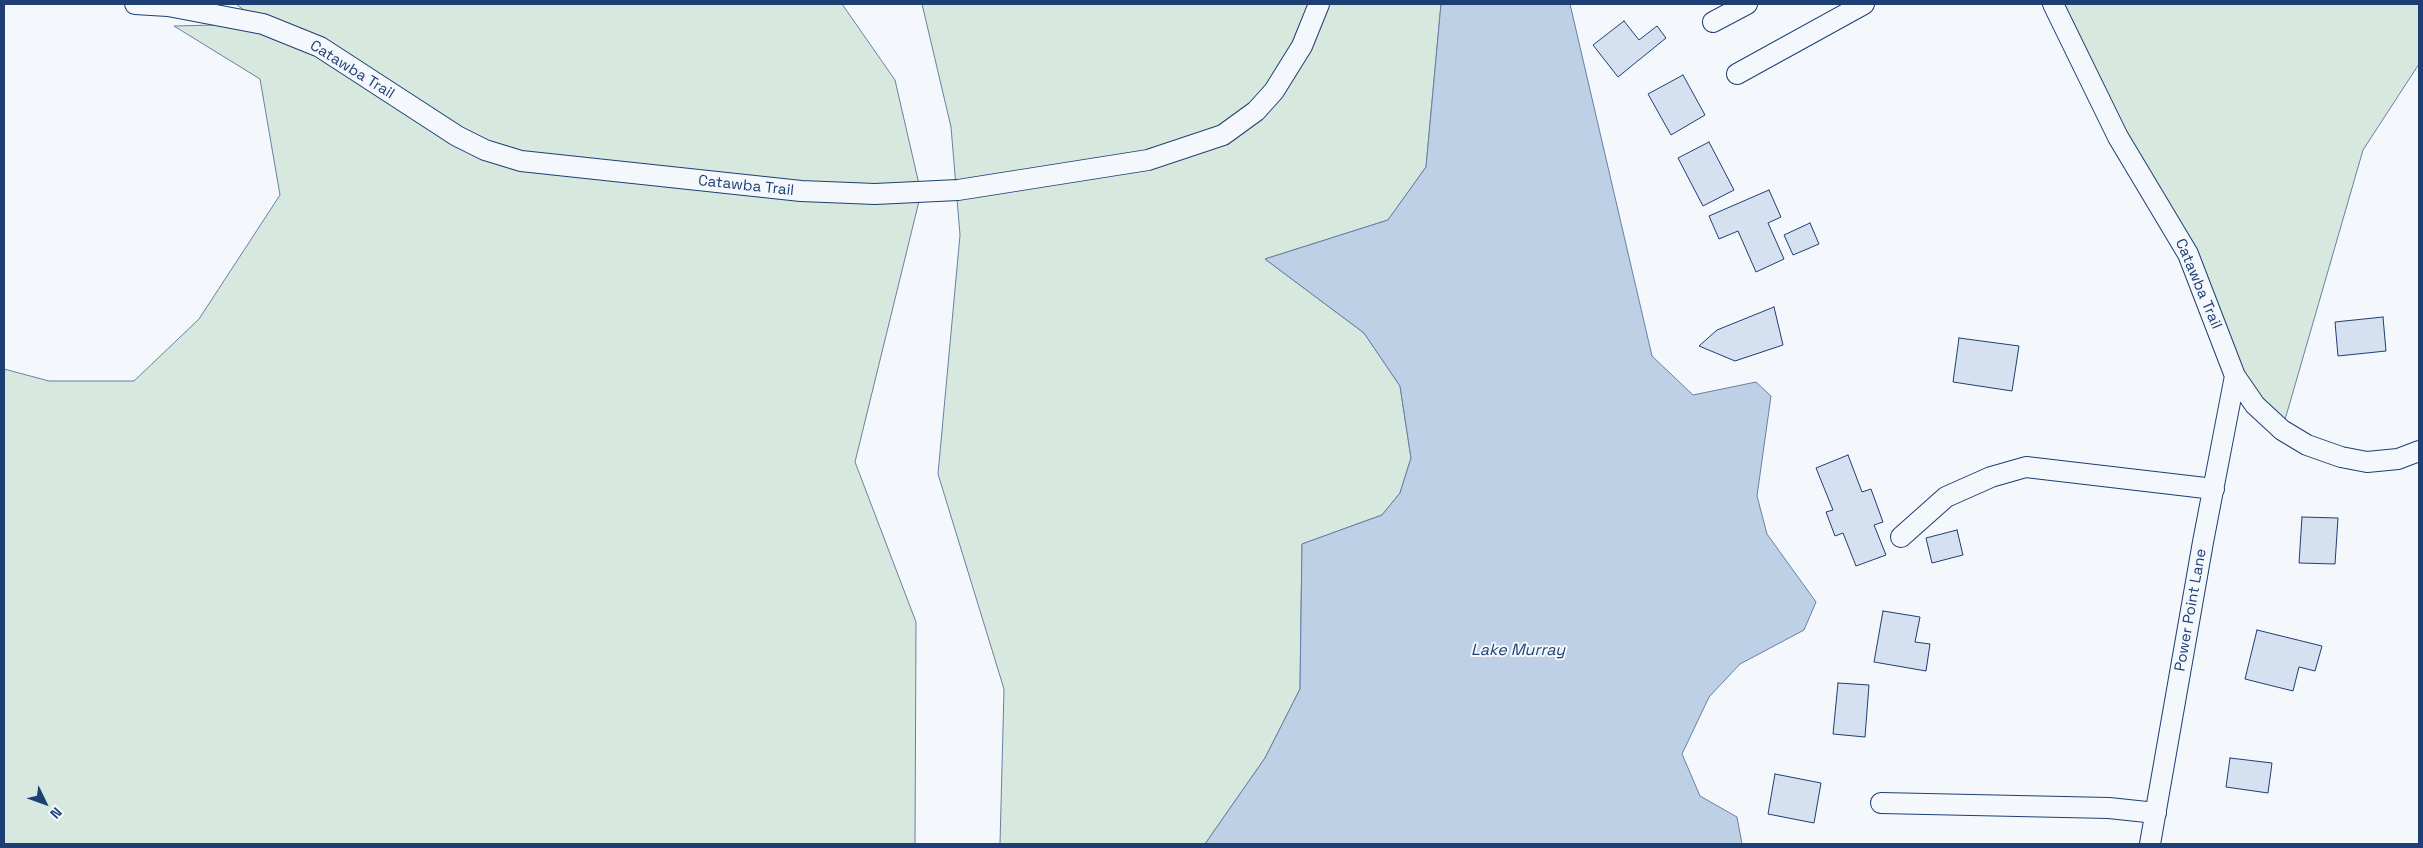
<!DOCTYPE html>
<style>
body{margin:0}
#map{position:relative;width:2423px;height:848px;overflow:hidden;background:#f4f7fb;font-family:"Space Grotesk",sans-serif}
canvas{display:block}
.frame{position:absolute;inset:0;border:5px solid #1d3f73;pointer-events:none}
.north{position:absolute;left:20px;top:778px;width:50px;height:50px;-webkit-text-stroke:4px #f4f7fb;paint-order:stroke;rotate:132deg;font-size:14px;font-weight:700;line-height:20px;text-align:center;color:#1d3f73}
.north::after{content:'';display:block;margin:auto;width:18px;height:22px;background:#1d3f73;clip-path:polygon(50% 0,100% 100%,50% 72%,0 100%)}
</style>
<div id="map">
<canvas width="2423" height="848"></canvas>
<div class="frame"></div>
<div class="north">N</div>
</div>
<script>
const ctx = document.querySelector('canvas').getContext('2d');
ctx.lineJoin = 'round';
function paint(path, color) { ctx.fillStyle = color; ctx.fill(path, 'evenodd'); }
const shape = rows => new Path2D(rows.map(r => 'M' + r).join(''));
function stroke(path, color, width, dash) { ctx.strokeStyle = color; ctx.lineWidth = width; ctx.lineCap = dash ? 'butt' : 'round'; ctx.setLineDash(dash || []); ctx.stroke(path); }
function drawText(font, color, halo, rows, align = 'center') {
  ctx.font = font + ' "Space Grotesk",sans-serif'; ctx.lineWidth = 4; ctx.setLineDash([]); ctx.textBaseline = 'middle'; ctx.strokeStyle = halo; ctx.fillStyle = color; for (const [text, x, y, turn = 0] of rows) {
    ctx.save(); ctx.translate(x, y); ctx.rotate((+turn || 0) * Math.PI / 180); ctx.textAlign = isNaN(turn) ? turn : align; if (halo) ctx.strokeText(text, 0, 0); ctx.fillText(text, 0, 0); ctx.restore();
  }
}
const green = shape([
 [236,4,842,4,895,80,921,193,855,462,916,622,915,844,4,844,4,369,49,381,134,381,199,319,280,195,260,79,174,26,262,24,236,4],
 [922,4,1441,4,1426,167,1388,220,1265,259,1364,333,1400,386,1411,458,1400,493,1382,515,1302,544,1300,689,1265,758,1205,844,1000,844,1004,689,938,474,960,235,951,127,922,4],
 [2053,4,2419,4,2419,64,2363,150,2282,430,2255,405,2188,254,2053,4]
]);
paint(green, '#d7e8df');
stroke(green, '#687fa3', 1);
const water = shape([
 [1441,4,1570,4,1652,356,1693,395,1756,382,1771,396,1757,496,1767,534,1816,602,1804,630,1740,664,1709,697,1682,754,1700,796,1737,817,1742,844,1205,844,1265,758,1300,689,1302,544,1382,515,1400,493,1411,458,1400,386,1364,333,1265,259,1388,220,1426,167,1441,4]
]);
paint(water, '#bed0e5');
stroke(water, '#687fa3', 1);
const building = shape([
 [1624,21,1639,40,1657,26,1666,38,1618,77,1593,45,1624,21],
 [1683,75,1705,115,1671,135,1648,94,1683,75],
 [1709,142,1734,190,1703,206,1678,158,1709,142],
 [1769,190,1781,217,1768,223,1784,259,1756,272,1738,231,1719,239,1709,216,1769,190],
 [1810,223,1819,244,1793,255,1784,235,1810,223],
 [1774,307,1783,345,1735,361,1699,346,1717,330,1774,307],
 [2383,317,2386,351,2338,356,2335,322,2383,317],
 [1959,338,2019,346,2012,391,1953,382,1959,338],
 [1848,455,1862,492,1871,489,1883,522,1874,525,1886,555,1856,566,1843,533,1835,536,1826,512,1833,510,1816,468,1848,455],
 [2302,517,2338,518,2335,564,2299,563,2302,517],
 [1957,530,1963,555,1932,563,1926,538,1957,530],
 [1883,611,1920,617,1915,642,1930,644,1926,671,1874,662,1883,611],
 [2257,630,2322,646,2315,671,2299,667,2293,691,2245,679,2257,630],
 [1838,683,1869,685,1865,737,1833,734,1838,683],
 [2230,758,2272,763,2268,793,2226,787,2230,758],
 [1775,774,1821,783,1814,823,1768,814,1775,774]
]);
paint(building, '#d5e0f0');
stroke(building, '#1d3f73', 1);
const minor = shape([
 [135,4,168,6,263,24,320,47,457,136,485,150,521,161,801,191,875,194,958,190,1148,160,1223,135,1256,111,1274,91,1302,46,1319,4],
 [2053,4,2118,137,2188,254,2235,376,2255,405,2282,430,2307,445,2341,457,2367,462,2398,459,2419,451],
 [1713,22,1747,4],
 [1737,74,1864,4],
 [1901,537,1946,497,1991,477,2026,467,2214,489],
 [1881,803,2109,808,2156,813],
 [2150,844,2203,542,2235,376]
]);
stroke(minor, '#1d3f73', 22);
stroke(minor, '#f4f7fb', 20);
drawText('15px', '#1d3f73', '#f4f7fb', [
 ["Catawba Trail",352,70,32],
 ["Catawba Trail",746,186,6],
 ["Catawba Trail",2198,284,67],
 ["Power Point Lane",2191,610,-80]
]);
drawText('italic 16px', '#1d3f73', '#f4f7fb', [
 ["Lake Murray",1518,651]
]);
</script>
